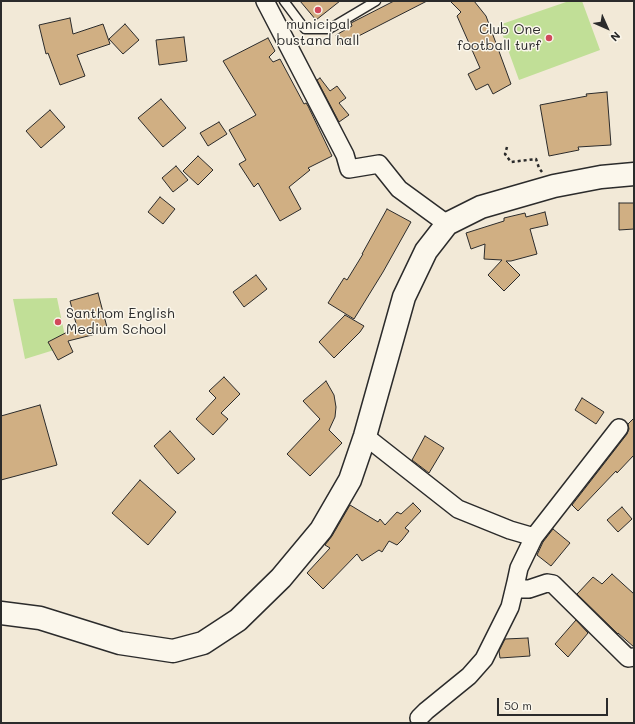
<!DOCTYPE html>
<style>
body{margin:0}
#map{position:relative;width:635px;height:724px;overflow:hidden;background:#f2e9d7;font-family:Mali,sans-serif}
canvas{display:block}
.frame{position:absolute;inset:0;border:2px solid #2b2b2b;pointer-events:none}
.north{position:absolute;left:587px;top:8px;width:40px;height:40px;-webkit-text-stroke:3px #fbf7ec;paint-order:stroke;rotate:135deg;font-size:11px;font-weight:700;line-height:16px;text-align:center;color:#2b2b2b}
.north::after{content:'';display:block;margin:auto;width:14px;height:18px;background:#2b2b2b;clip-path:polygon(50% 0,100% 100%,50% 72%,0 100%)}
.scale{position:absolute;left:497px;top:698px;width:111px;height:18px;box-sizing:border-box;border:2px solid #2b2b2b;border-top:0;padding-left:5px;font-size:12px;line-height:14px;white-space:nowrap;color:#2b2b2b;-webkit-text-stroke:3px #fbf7ec;paint-order:stroke}
</style>
<div id="map">
<canvas width="635" height="724"></canvas>
<div class="frame"></div>
<div class="north">N</div>
<div class="scale">50 m</div>
</div>
<script>
const ctx = document.querySelector('canvas').getContext('2d');
ctx.lineJoin = 'round';
function paint(path, color) { ctx.fillStyle = color; ctx.fill(path, 'evenodd'); }
const shape = rows => new Path2D(rows.map(r => 'M' + r).join(''));
function stroke(path, color, width, dash) { ctx.strokeStyle = color; ctx.lineWidth = width; ctx.lineCap = dash ? 'butt' : 'round'; ctx.setLineDash(dash || []); ctx.stroke(path); }
function drawText(font, color, halo, rows, align = 'center') {
  ctx.font = font + ' Mali,sans-serif'; ctx.lineWidth = 3; ctx.setLineDash([]); ctx.textBaseline = 'middle'; ctx.strokeStyle = halo; ctx.fillStyle = color; for (const [text, x, y, turn = 0] of rows) {
    ctx.save(); ctx.translate(x, y); ctx.rotate((+turn || 0) * Math.PI / 180); ctx.textAlign = isNaN(turn) ? turn : align; if (halo) ctx.strokeText(text, 0, 0); ctx.fillText(text, 0, 0); ctx.restore();
  }
}
paint(shape([
 [569,1,582,1,600,50,519,80,499,25],
 [57,298,67,346,25,359,13,299]
]), '#c1df97');
const building = shape([
 [300,1,340,1,316,20,300,1],
 [394,1,427,1,341,45,336,35,352,26,351,23,394,1],
 [450,1,474,1,486,16,511,84,493,94,488,84,476,90,468,74,480,68,457,16,461,12,450,1],
 [70,18,73,34,103,24,110,44,77,55,85,76,60,85,48,53,46,54,39,25,70,18],
 [125,24,139,40,123,54,109,39,125,24],
 [184,37,187,61,159,65,156,40,184,37],
 [268,38,275,51,269,57,273,62,280,59,304,104,306,103,308,106,332,156,308,168,310,170,289,187,301,209,280,221,258,183,254,187,239,164,246,160,229,130,256,115,223,61,268,38],
 [320,78,330,91,337,86,346,98,339,103,349,115,339,122,317,80,320,78],
 [607,92,611,145,578,147,579,150,549,156,540,105,587,96,586,94,607,92],
 [161,99,186,128,163,147,138,118,161,99],
 [50,110,65,127,41,148,26,131,50,110],
 [219,122,227,134,208,146,200,133,219,122],
 [198,156,213,170,198,185,183,171,198,156],
 [176,166,188,180,173,192,162,178,176,166],
 [160,197,175,209,163,224,148,212,160,197],
 [619,203,634,203,634,229,619,230,619,203],
 [387,209,411,222,383,272,354,319,328,303,344,278,347,280,363,254,362,254,387,209],
 [545,212,548,225,530,229,537,254,511,261,506,261,520,275,504,291,488,275,502,260,484,259,485,244,471,249,466,233,504,221,504,218,525,213,526,217,545,212],
 [256,275,267,289,244,307,233,292,256,275],
 [98,293,108,331,68,341,73,352,58,360,48,342,77,327,70,301,98,293],
 [345,315,364,326,360,332,334,358,319,342,345,315],
 [224,377,240,394,221,413,228,419,213,435,196,419,216,398,209,391,224,377],
 [326,381,334,395,336,407,335,417,329,430,342,443,310,476,287,454,320,419,303,401,326,381],
 [582,398,604,412,596,424,575,410,582,398],
 [40,405,57,465,1,480,1,416,40,405],
 [634,418,634,455,617,473,616,471,578,511,572,505,627,434,629,429,628,424,634,418],
 [170,431,195,459,178,474,154,446,170,431],
 [425,436,444,448,429,473,412,460,425,436],
 [140,480,176,512,148,545,112,513,140,480],
 [413,503,421,511,405,528,409,531,402,540,397,545,389,541,382,552,379,550,362,561,357,554,323,589,307,573,330,548,325,545,332,536,350,505,378,522,380,519,385,525,397,512,401,514,413,503],
 [622,507,632,519,618,532,607,520,622,507],
 [553,529,570,543,551,566,537,555,543,542,553,529],
 [612,574,634,594,634,647,618,633,618,634,577,594,593,577,602,584,612,574],
 [576,620,588,633,568,657,555,644,576,620],
 [528,638,530,656,500,658,499,651,505,639,528,638]
]);
paint(building, '#d0af83');
stroke(building, '#2b2b2b', 1);
const service = shape([
 [284,1,305,29,329,29,376,1]
]);
const minor = shape([
 [265,1,345,155,349,169,379,164,399,189,447,224],
 [365,436,458,509,510,530,534,537,519,568,516,582,521,589,529,589,547,583,553,584,628,658,634,657],
 [534,537,619,428],
 [419,718,426,711,469,676,484,659,510,607,516,582]
]);
const trunk = shape([
 [1,613,40,618,120,643,173,651,203,643,238,620,281,578,321,530,350,480,365,436,404,297,426,251,447,224,481,207,554,186,601,177,634,174]
]);
stroke(service, '#2b2b2b', 11);
stroke(minor, '#2b2b2b', 20);
stroke(trunk, '#2b2b2b', 25);
stroke(shape([
 [507,147,505,154,511,162,536,159,539,168,542,172]
]), '#2b2b2b', 2.5, [3, 3]);
stroke(service, '#fbf7ec', 8);
stroke(minor, '#fbf7ec', 17);
stroke(trunk, '#fbf7ec', 22);
for (const [x, y, r, color] of [
 [318,10,4,"#d1495b"],
 [549,38,4,"#d1495b"],
 [58,322,4,"#d1495b"]
]) { const dot = new Path2D(); dot.arc(x, y, r, 0, 2 * Math.PI); ctx.fillStyle = color; ctx.fill(dot); stroke(dot, '#fbf7ec', 1.5); }
drawText('14px', '#2b2b2b', '#fbf7ec', [
 ["municipal",318,25],
 ["bustand hall",318,41],
 ["Club One",541,30,"right"],
 ["football turf",541,46,"right"],
 ["Santhom English",66,314,"left"],
 ["Medium School",66,330,"left"]
]);
</script>
